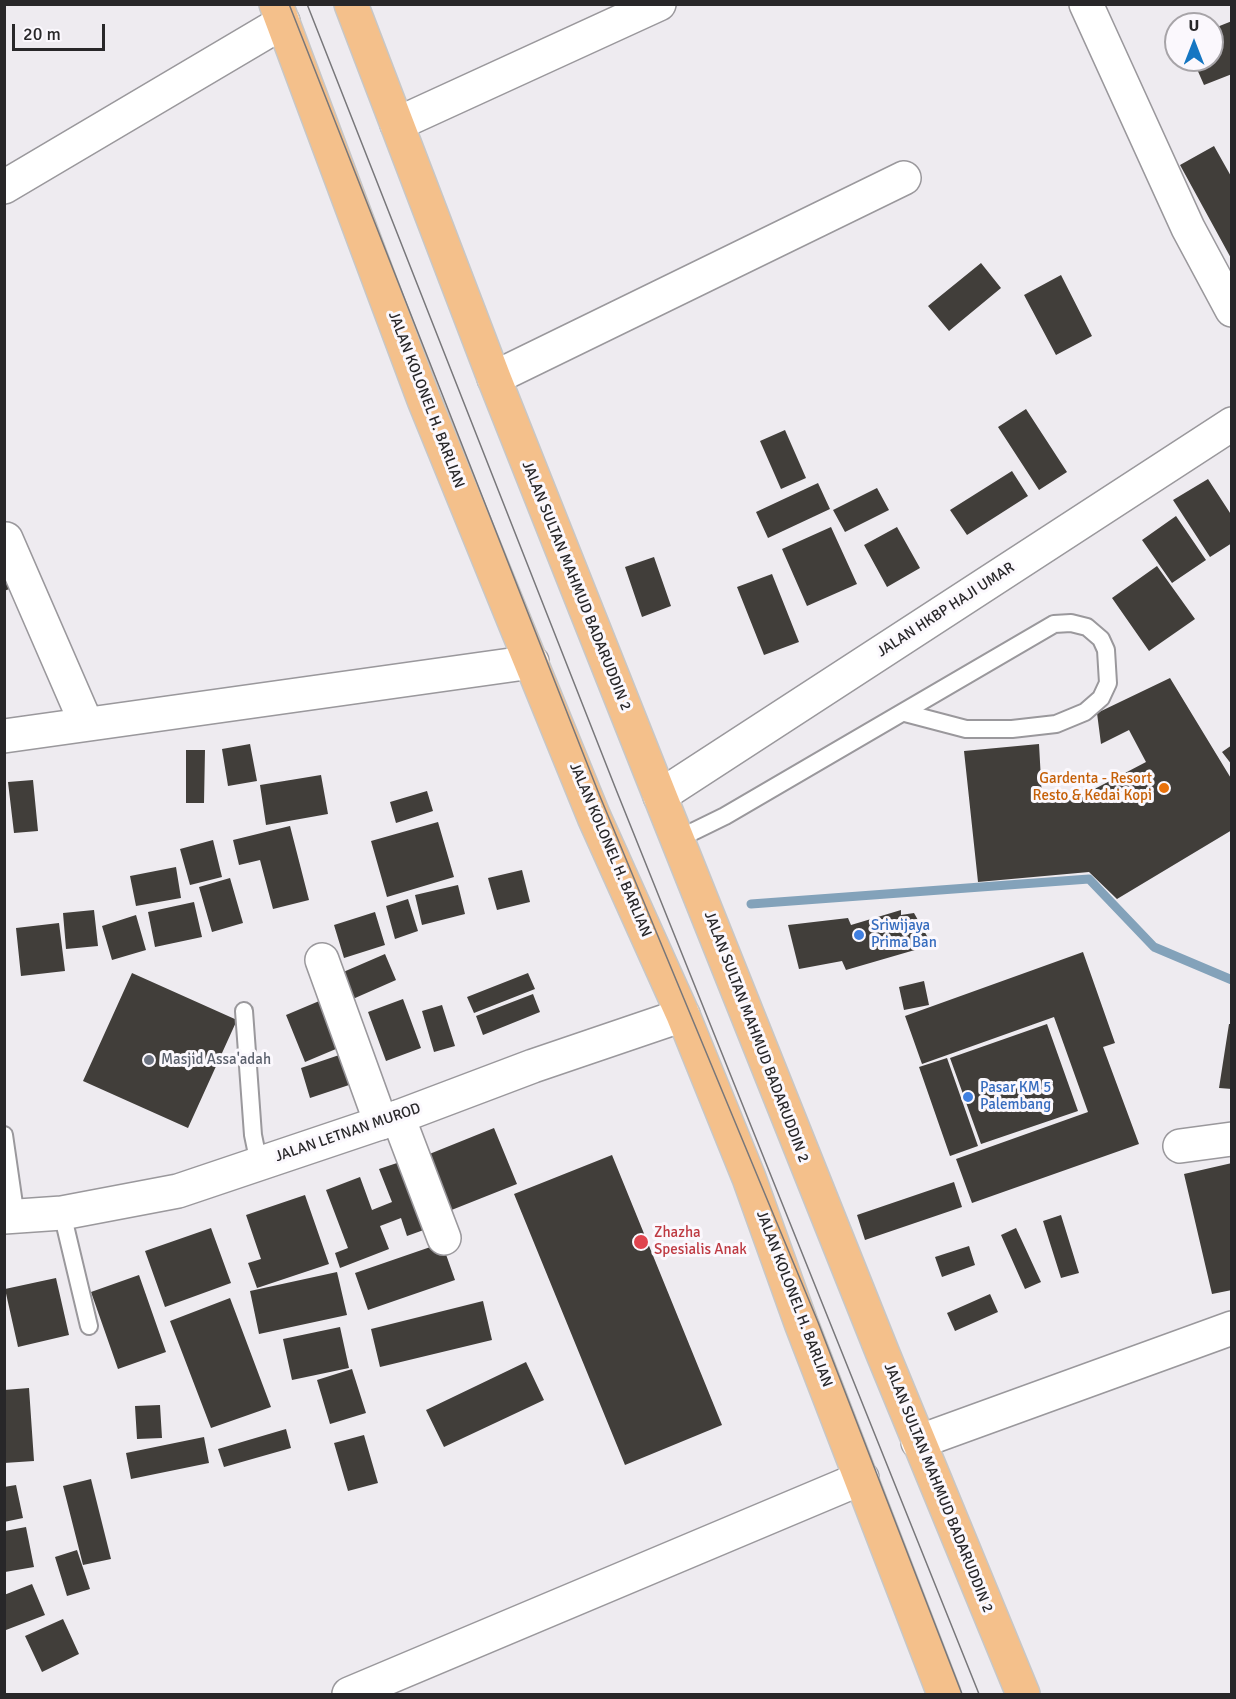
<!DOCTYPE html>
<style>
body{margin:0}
#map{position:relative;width:1236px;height:1699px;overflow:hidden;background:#eeebf0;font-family:Signika,sans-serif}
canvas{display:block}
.frame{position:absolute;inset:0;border:6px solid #282729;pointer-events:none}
.north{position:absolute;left:1164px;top:12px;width:60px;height:60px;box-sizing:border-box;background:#fbf8fd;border:2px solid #a7a4a8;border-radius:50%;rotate:0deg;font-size:16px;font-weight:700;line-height:24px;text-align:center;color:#282729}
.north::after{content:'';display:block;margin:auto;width:21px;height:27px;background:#1576c2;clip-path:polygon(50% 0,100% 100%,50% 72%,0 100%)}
.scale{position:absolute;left:12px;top:24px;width:93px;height:27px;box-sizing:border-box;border:3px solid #282729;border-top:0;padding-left:8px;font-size:18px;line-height:21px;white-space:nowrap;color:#282729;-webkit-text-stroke:4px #fbf8fd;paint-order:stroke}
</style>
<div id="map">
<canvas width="1236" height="1699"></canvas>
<div class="frame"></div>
<div class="north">U</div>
<div class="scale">20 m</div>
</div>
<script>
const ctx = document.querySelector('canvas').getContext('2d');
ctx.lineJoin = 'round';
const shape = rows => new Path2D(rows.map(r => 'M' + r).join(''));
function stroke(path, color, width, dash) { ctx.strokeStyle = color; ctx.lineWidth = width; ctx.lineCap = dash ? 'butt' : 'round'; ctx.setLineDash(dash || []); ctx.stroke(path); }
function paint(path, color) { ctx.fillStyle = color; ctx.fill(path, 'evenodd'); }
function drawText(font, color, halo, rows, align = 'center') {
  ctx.font = font + ' Signika,sans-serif'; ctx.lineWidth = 6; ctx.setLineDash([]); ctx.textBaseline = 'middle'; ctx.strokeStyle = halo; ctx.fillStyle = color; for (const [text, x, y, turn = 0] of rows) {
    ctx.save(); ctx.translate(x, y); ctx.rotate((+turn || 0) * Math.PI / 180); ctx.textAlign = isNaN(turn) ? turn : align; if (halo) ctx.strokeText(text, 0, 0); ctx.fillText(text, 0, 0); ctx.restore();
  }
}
stroke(shape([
 [751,904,1089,879,1154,947,1232,980]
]), '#83a2ba', 9);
paint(shape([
 [1232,21,1232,74,1204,85,1193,60,1212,60,1212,29],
 [1214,146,1232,178,1232,260,1180,165],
 [981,263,1001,288,949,331,928,306],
 [1061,275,1092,336,1056,355,1024,295],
 [1026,409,1067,472,1039,490,998,427],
 [785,430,806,478,781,489,760,441],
 [1012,471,1028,496,967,535,950,510],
 [1208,479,1232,516,1232,543,1210,557,1173,500],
 [818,483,830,509,768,538,756,512],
 [877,488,889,510,845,532,833,510],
 [1176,516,1206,560,1172,583,1142,540],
 [831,527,857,584,807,606,782,549],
 [897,527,920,568,887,587,864,545],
 [654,557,671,606,642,617,625,567],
 [1157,566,1195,619,1149,651,1112,598],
 [4,568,12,588,4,591],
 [772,574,799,642,764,655,737,587],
 [1170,678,1232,780,1232,830,1117,899,1089,872,978,882,964,751,1039,744,1042,798,1083,795,1146,762,1129,730,1101,744,1097,713],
 [250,744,257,781,228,786,222,749],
 [1232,745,1232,765,1222,752],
 [186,750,205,750,204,803,186,803],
 [321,775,328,814,266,825,260,785],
 [33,780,38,831,14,833,8,782],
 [427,791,433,811,396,823,390,802],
 [438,822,454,877,387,897,371,841],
 [290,826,309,900,273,909,260,860,239,865,233,840],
 [213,840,222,877,190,885,180,849],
 [176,867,181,898,136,906,130,876],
 [522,870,530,902,497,910,488,878],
 [230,878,243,923,212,932,199,887],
 [458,885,465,914,422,925,415,895],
 [408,899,418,931,395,939,386,906],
 [194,902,202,937,155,947,148,912],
 [94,910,98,946,66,949,63,913],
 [901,910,901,915,914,913,932,945,846,970,842,961,799,969,788,925,848,918,851,925],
 [375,912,385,945,344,958,334,925],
 [136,915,146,950,112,960,102,926],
 [59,923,65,971,21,976,16,928],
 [1083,952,1115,1043,1103,1047,1139,1144,972,1203,956,1159,1088,1112,1054,1017,922,1064,905,1016],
 [385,954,396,980,346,1002,334,976],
 [132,973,237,1020,188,1128,83,1081],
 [528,973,535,989,474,1013,467,997],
 [924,981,929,1005,904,1010,899,987],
 [533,994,540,1012,483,1035,476,1016],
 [324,999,343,1046,305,1062,286,1015],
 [403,999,421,1048,386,1061,368,1012],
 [442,1005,455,1046,434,1052,422,1011],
 [1047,1024,1078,1111,981,1144,950,1058],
 [1229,1024,1232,1024,1232,1089,1219,1088],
 [348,1052,358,1082,310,1098,301,1068],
 [947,1058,978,1146,950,1156,919,1067],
 [494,1128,517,1184,449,1211,427,1155],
 [612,1155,722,1425,625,1465,514,1194],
 [406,1160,432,1227,407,1236,401,1218,380,1226,389,1249,340,1268,335,1253,348,1248,326,1190,360,1177,372,1210,392,1202,379,1169],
 [1232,1163,1232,1290,1212,1294,1184,1174],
 [954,1182,962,1207,865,1240,857,1215],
 [305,1195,329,1264,257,1288,248,1263,261,1259,246,1215],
 [1061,1215,1079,1273,1061,1278,1043,1221],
 [211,1228,231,1283,165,1307,145,1251],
 [1016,1228,1041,1282,1025,1289,1001,1235],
 [442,1243,455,1280,368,1310,355,1273],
 [969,1246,975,1265,942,1277,935,1257],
 [337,1272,347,1315,259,1334,250,1291],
 [139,1275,166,1352,118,1369,91,1292],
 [56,1278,69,1335,18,1347,5,1289],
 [990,1294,998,1312,955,1331,947,1313],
 [230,1298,271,1407,211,1428,170,1321],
 [483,1301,492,1340,380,1367,371,1329],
 [340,1327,349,1368,292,1380,283,1339],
 [526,1362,544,1400,444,1447,426,1410],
 [352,1369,366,1413,330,1424,317,1380],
 [29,1388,34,1461,4,1463,4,1390],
 [160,1405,162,1438,137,1439,135,1406],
 [286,1429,291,1448,224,1467,218,1449],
 [364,1435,378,1483,348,1491,334,1443],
 [204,1437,209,1463,131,1479,126,1453],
 [91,1479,111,1559,83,1565,63,1486],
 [16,1485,23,1518,4,1522,4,1487],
 [26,1527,34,1567,5,1572,5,1531],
 [77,1550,90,1589,67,1596,55,1557],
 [32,1584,45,1615,6,1630,4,1595],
 [63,1619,79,1654,42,1672,25,1636]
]), '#413e3a');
const service = shape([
 [678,839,725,816,1054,624,1071,623,1087,627,1101,639,1106,650,1108,683,1101,698,1085,712,1056,724,1012,729,966,729,905,713],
 [244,1011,253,1135,259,1164],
 [4,1135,16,1218],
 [62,1213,89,1326]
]);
const minor = shape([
 [1086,4,1188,228,1232,310],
 [397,124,659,4],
 [4,187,283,22],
 [494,378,904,178],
 [6,539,86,723],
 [4,736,532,662],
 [660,796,1232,424],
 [322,960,381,1123],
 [398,1117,444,1238],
 [1180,1146,1232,1139],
 [918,1442,1232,1328],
 [349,1694,862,1478]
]);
const tertiary = shape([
 [4,1217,62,1213,178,1191,398,1117,533,1066,683,1015]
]);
const trunk = shape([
 [276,4,424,400,594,817,683,1015,749,1178,801,1323,944,1694],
 [351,4,494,378,660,796,883,1354,1023,1694]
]);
stroke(service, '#9a989c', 20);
stroke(minor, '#9a989c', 36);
stroke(tertiary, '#9a989c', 36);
stroke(trunk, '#c7c7c7', 36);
stroke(service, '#fff', 16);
stroke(minor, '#fff', 33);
stroke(tertiary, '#fff', 33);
stroke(trunk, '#f4c08b', 33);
stroke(shape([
 [289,4,599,794,818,1322,962,1694],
 [307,4,615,787,979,1694]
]), '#78777a', 1.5);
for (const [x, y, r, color] of [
 [1164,788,6,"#e8710a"],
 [859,935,6,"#3f7fe0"],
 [149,1060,6,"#6b7280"],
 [968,1097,6,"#3f7fe0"],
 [641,1242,8,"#e0444e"]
]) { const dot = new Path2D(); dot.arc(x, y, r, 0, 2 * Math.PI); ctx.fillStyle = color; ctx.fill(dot); stroke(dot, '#fbf8fd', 2); }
drawText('15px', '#282729', '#fbf8fd', [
 ["JALAN KOLONEL H. BARLIAN",426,400,69],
 ["JALAN SULTAN MAHMUD BADARUDDIN 2",576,586,68],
 ["JALAN HKBP HAJI UMAR",946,610,-33],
 ["JALAN KOLONEL H. BARLIAN",610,850,67],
 ["JALAN SULTAN MAHMUD BADARUDDIN 2",756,1037,69],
 ["JALAN LETNAN MUROD",348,1133,-19],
 ["JALAN KOLONEL H. BARLIAN",794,1299,69],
 ["JALAN SULTAN MAHMUD BADARUDDIN 2",938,1488,68]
]);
drawText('15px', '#c56008', '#fbf8fd', [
 ["Gardenta - Resort",1152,779],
 ["Resto & Kedai Kopi",1152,796]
], 'right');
drawText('15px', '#366cbe', '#fbf8fd', [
 ["Sriwijaya",871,926],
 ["Prima Ban",871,943],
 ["Pasar KM 5",980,1088],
 ["Palembang",980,1105]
], 'left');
drawText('15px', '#5b616d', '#fbf8fd', [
 ["Masjid Assa'adah",161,1060]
], 'left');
drawText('15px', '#be3a42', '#fbf8fd', [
 ["Zhazha",654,1233],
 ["Spesialis Anak",654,1250]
], 'left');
</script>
